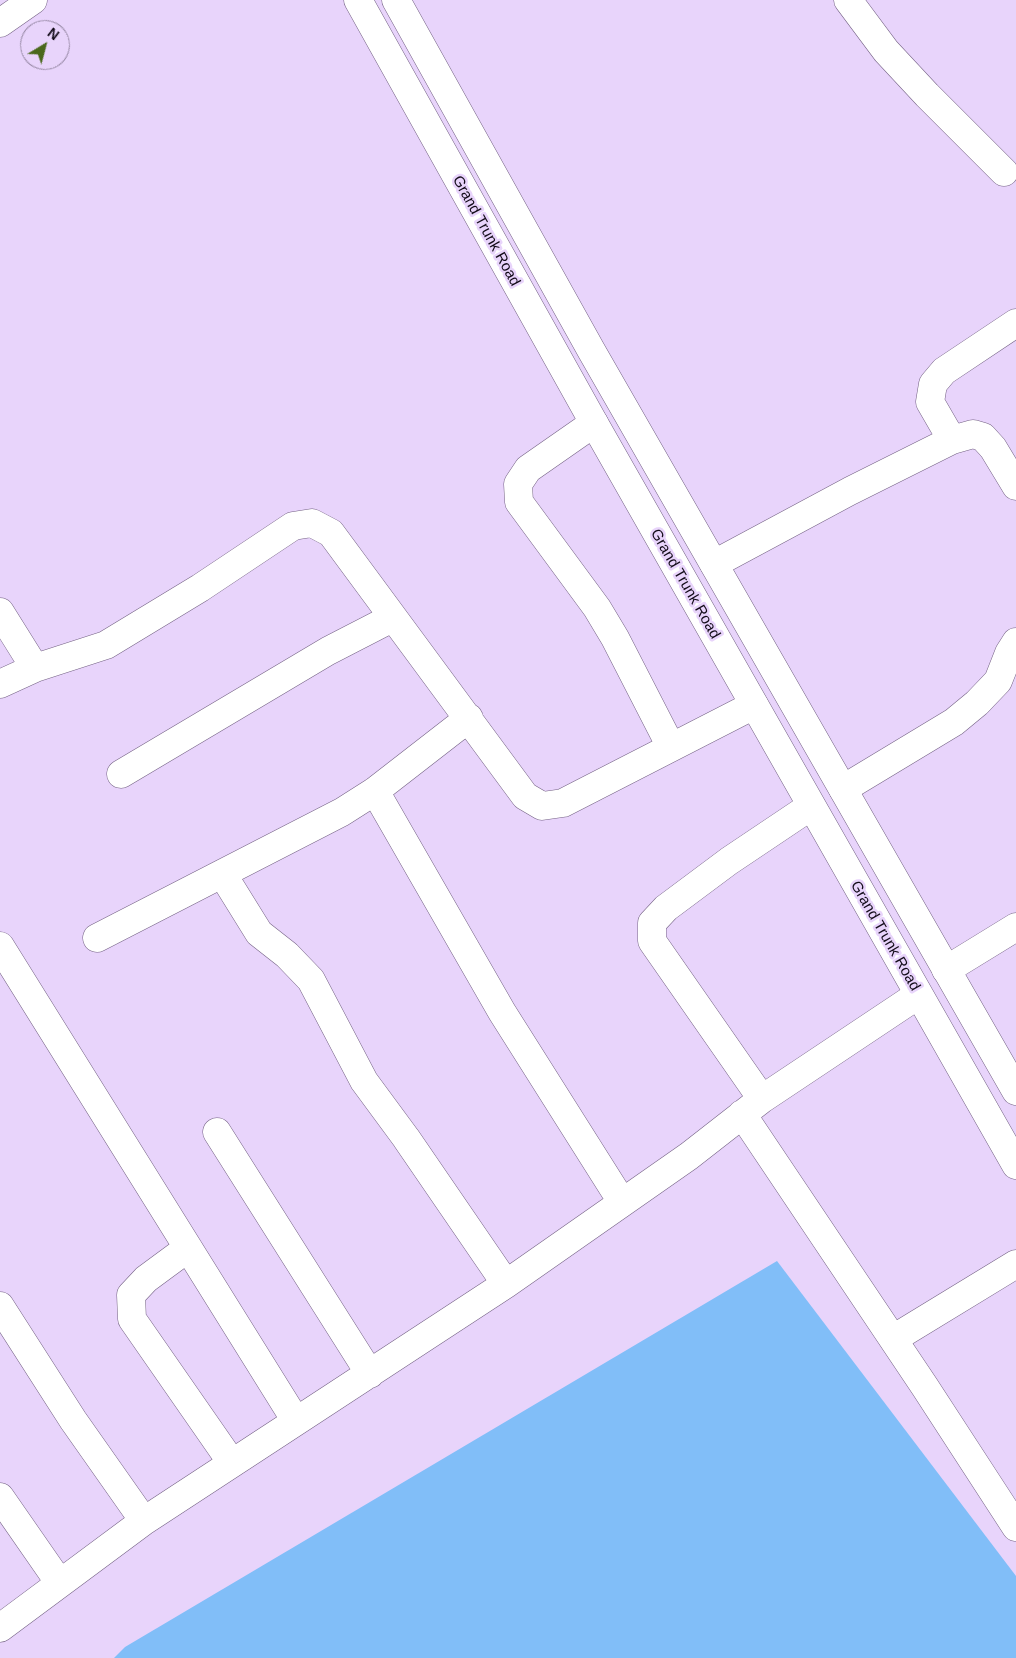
<!DOCTYPE html>
<style>
body{margin:0}
#map{position:relative;width:1016px;height:1658px;overflow:hidden;background:#e8d4fb;font-family:Arial,sans-serif}
canvas{display:block}
.north{position:absolute;left:20px;top:20px;width:50px;height:50px;box-sizing:border-box;background:#e8d4fb;border:1px solid #9284a0;border-radius:50%;rotate:37deg;font-size:14px;font-weight:700;line-height:20px;text-align:center;color:#120b18}
.north::after{content:'';display:block;margin:auto;width:18px;height:22px;background:#4a681c;clip-path:polygon(50% 0,100% 100%,50% 72%,0 100%)}
</style>
<div id="map">
<canvas width="1016" height="1658"></canvas>
<div class="north">N</div>
</div>
<script>
const ctx = document.querySelector('canvas').getContext('2d');
ctx.lineJoin = 'round';
function paint(path, color) { ctx.fillStyle = color; ctx.fill(path, 'evenodd'); }
const shape = rows => new Path2D(rows.map(r => 'M' + r).join(''));
function stroke(path, color, width, dash) { ctx.strokeStyle = color; ctx.lineWidth = width; ctx.lineCap = dash ? 'butt' : 'round'; ctx.setLineDash(dash || []); ctx.stroke(path); }
function drawText(font, color, halo, rows, align = 'center') {
  ctx.font = font + ' Arial,sans-serif'; ctx.lineWidth = 5; ctx.setLineDash([]); ctx.textBaseline = 'middle'; ctx.strokeStyle = halo; ctx.fillStyle = color; for (const [text, x, y, turn = 0] of rows) {
    ctx.save(); ctx.translate(x, y); ctx.rotate((+turn || 0) * Math.PI / 180); ctx.textAlign = isNaN(turn) ? turn : align; if (halo) ctx.strokeText(text, 0, 0); ctx.fillText(text, 0, 0); ctx.restore();
  }
}
paint(shape([
 [777,1261,1016,1576,1016,1658,114,1658,125,1647]
]), '#81bef8');
const minor = shape([
 [848,0,886,51,927,95,1004,172],
 [0,23,33,0],
 [594,423,528,469,518,484,519,502,597,608,615,638,671,747],
 [952,440,930,402,933,384,944,371,1016,323],
 [714,564,850,491,952,440,973,434,983,437,993,448,1016,486],
 [0,612,35,668],
 [0,684,35,668,106,645,200,588,293,526,312,523,331,533,525,796,542,806,563,803,754,705],
 [121,774,328,651,392,618],
 [843,789,954,722,977,703,998,681,1009,653,1016,642],
 [375,791,502,1012,622,1202],
 [223,875,259,933,287,955,311,980,364,1081,406,1138,506,1284],
 [97,938,342,812,375,791,469,718],
 [0,946,296,1421],
 [946,970,1016,927],
 [762,1099,652,941,652,923,666,908,729,861,811,806],
 [742,1114,925,1387,1016,1527],
 [217,1132,370,1374],
 [188,1248,146,1279,131,1295,132,1319,232,1463],
 [0,1306,73,1420,144,1521],
 [893,1339,1016,1264],
 [0,1497,59,1582],
 [0,1628,144,1521,506,1284,689,1156,762,1099,918,995]
]);
const major = shape([
 [358,0,594,423,1016,1165],
 [396,0,591,350,1016,1091]
]);
stroke(minor, '#746284', 29);
stroke(major, '#746284', 29);
stroke(minor, '#fff', 28);
stroke(major, '#fff', 28);
drawText('15px', '#120b18', '#e8d4fb', [
 ["Grand Trunk Road",486,231,61],
 ["Grand Trunk Road",685,584,60],
 ["Grand Trunk Road",885,936,60]
]);
</script>
